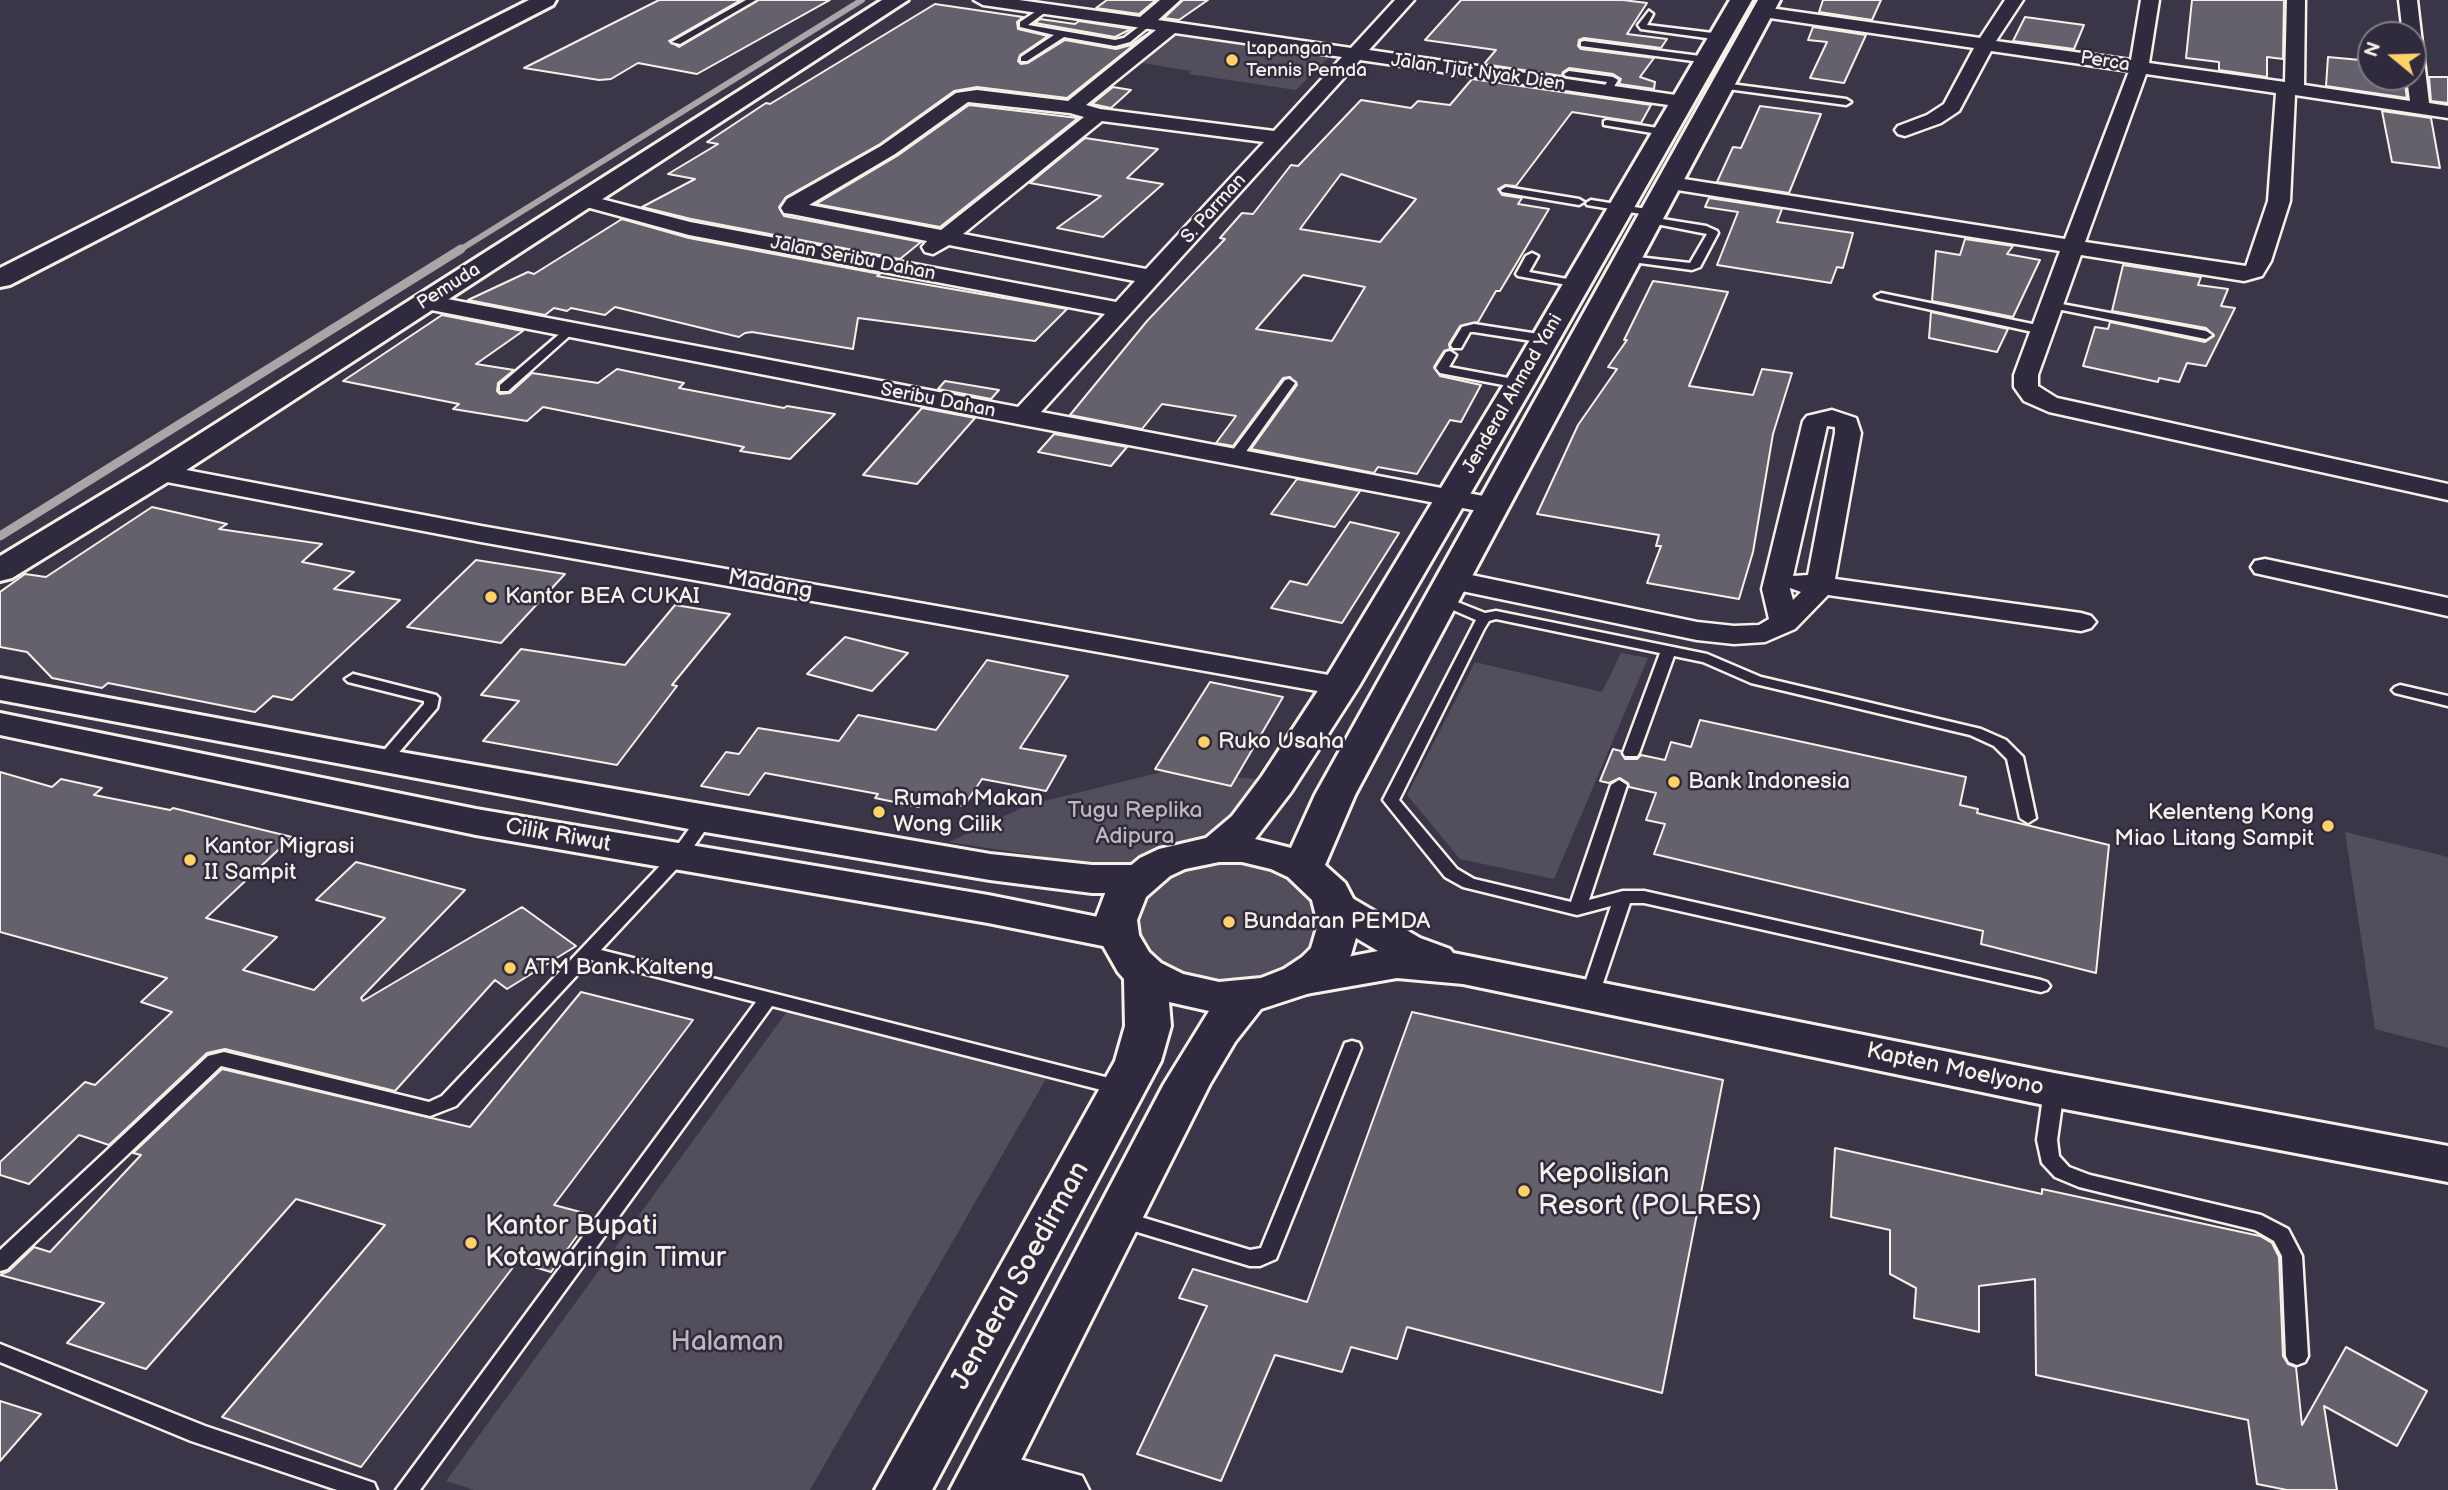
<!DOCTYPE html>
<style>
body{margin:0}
#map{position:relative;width:2448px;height:1490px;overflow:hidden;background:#3b3647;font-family:"Balsamiq Sans",sans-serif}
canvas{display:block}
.north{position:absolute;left:2357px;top:21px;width:70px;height:70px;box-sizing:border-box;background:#2f2a3d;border:2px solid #7e7a81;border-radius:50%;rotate:289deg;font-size:19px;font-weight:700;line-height:28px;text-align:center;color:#f4f1e8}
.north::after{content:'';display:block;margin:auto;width:24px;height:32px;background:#ffd166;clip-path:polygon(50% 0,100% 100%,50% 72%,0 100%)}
</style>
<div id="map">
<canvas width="2448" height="1490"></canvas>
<div class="north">N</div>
</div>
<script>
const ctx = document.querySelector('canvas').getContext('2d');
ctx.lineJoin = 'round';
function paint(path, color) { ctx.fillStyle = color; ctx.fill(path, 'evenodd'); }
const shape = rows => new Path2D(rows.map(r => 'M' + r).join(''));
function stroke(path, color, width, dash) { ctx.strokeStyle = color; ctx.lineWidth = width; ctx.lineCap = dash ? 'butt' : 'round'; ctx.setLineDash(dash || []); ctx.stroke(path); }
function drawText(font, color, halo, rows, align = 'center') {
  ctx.font = font + ' "Balsamiq Sans",sans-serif'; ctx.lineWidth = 5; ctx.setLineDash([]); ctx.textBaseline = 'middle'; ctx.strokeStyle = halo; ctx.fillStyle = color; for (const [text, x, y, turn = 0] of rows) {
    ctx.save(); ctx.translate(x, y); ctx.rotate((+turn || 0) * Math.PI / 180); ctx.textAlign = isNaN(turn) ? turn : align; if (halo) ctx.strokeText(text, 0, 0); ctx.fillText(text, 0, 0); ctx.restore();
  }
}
paint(shape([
 [1171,34,1328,58,1296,90,1189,74,1191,71,1136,62],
 [1621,653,1648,658,1554,879,1460,859,1407,795,1475,662,1602,692],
 [1166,771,1268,780,1214,843,1137,871,949,842,1028,805],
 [2345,832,2448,857,2448,1048,2375,1029],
 [1212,857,1275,863,1320,893,1326,936,1294,971,1235,986,1175,974,1153,959,1139,940,1135,920,1142,898,1158,879],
 [788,1010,1047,1077,810,1490,474,1490,446,1481]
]), '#534e5c');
stroke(shape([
 [458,251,862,0]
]), '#aaa6a7', 6);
stroke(shape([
 [0,536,461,249]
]), '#aaa6a7', 9);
const building = shape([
 [659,0,741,0,669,41,679,47,758,0,830,0,697,74,638,63,611,79,599,80,524,68,659,0],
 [1107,0,1156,0,1139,14,1096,8,1107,0],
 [1183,0,1208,0,1179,20,1164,18,1183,0],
 [1461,0,1623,0,1647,3,1627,34,1667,39,1661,48,1584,38,1579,40,1578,46,1581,49,1654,58,1640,77,1655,82,1654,89,1619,84,1621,79,1613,74,1569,68,1563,72,1562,76,1484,64,1496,50,1425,40,1461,0],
 [1823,0,1881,0,1872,20,1819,12,1823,0],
 [2192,0,2284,0,2283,59,2267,57,2267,77,2219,70,2219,62,2186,58,2192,0],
 [935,4,1023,17,1017,22,1018,29,1048,36,1020,55,1018,61,1021,64,1028,63,1065,40,1116,49,1131,45,1150,32,1067,98,977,87,954,91,880,144,786,197,779,207,784,216,921,242,900,259,691,219,642,207,695,179,668,174,718,144,707,142,766,103,770,104,935,4],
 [2025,17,2084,25,2074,49,2013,41,2025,17],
 [1040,19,1075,24,1079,21,1131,29,1115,37,1035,23,1040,19],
 [1813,27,1866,35,1844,83,1810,78,1827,42,1808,40,1813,27],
 [2328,57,2371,61,2371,77,2404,77,2407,98,2326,86,2328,57],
 [2429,77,2448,77,2448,103,2431,101,2429,77],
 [1472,79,1651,105,1641,123,1572,112,1516,186,1505,185,1498,189,1502,195,1522,198,1518,204,1549,209,1500,291,1496,291,1478,322,1460,326,1449,344,1450,349,1444,351,1434,367,1440,376,1481,385,1461,422,1450,420,1417,474,1378,467,1374,473,1251,449,1297,385,1290,377,1283,378,1233,446,1216,443,1236,416,1162,404,1142,429,1070,415,1147,321,1225,239,1220,238,1242,213,1253,214,1291,165,1298,166,1361,100,1411,108,1418,101,1450,105,1472,79],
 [1341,174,1416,199,1380,242,1300,229,1341,174],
 [1303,275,1365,287,1332,341,1256,329,1303,275],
 [1113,87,1131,90,1111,108,1092,104,1113,87],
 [969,105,1078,118,940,227,816,204,897,156,969,105],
 [1760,106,1821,114,1789,193,1717,182,1733,147,1741,148,1760,106],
 [2382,111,2431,118,2440,168,2392,162,2382,111],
 [1085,138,1158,149,1127,178,1163,184,1103,237,1057,228,1101,196,1030,183,1085,138],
 [1709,198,1782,209,1777,222,1853,233,1843,268,1837,267,1831,283,1717,265,1738,212,1705,207,1709,198],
 [622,219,689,238,880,274,877,276,1067,309,1035,341,858,318,853,349,752,332,745,333,739,337,615,307,605,315,571,308,567,311,554,308,545,315,468,300,528,272,534,274,622,219],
 [1965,239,2013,246,2007,254,2040,260,2013,317,1932,301,1936,251,1960,255,1965,239],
 [2123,265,2201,277,2198,285,2228,289,2221,306,2235,308,2206,366,2187,363,2179,382,2159,378,2158,382,2083,366,2095,327,2108,329,2110,322,2205,342,2214,336,2206,328,2112,311,2123,265],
 [1653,281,1728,292,1689,386,1753,395,1762,369,1792,373,1773,434,1753,552,1739,599,1647,583,1661,546,1656,546,1659,535,1537,514,1578,425,1617,369,1608,367,1627,340,1624,340,1653,281],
 [1931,312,2008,329,1997,352,1929,338,1931,312],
 [442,315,523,331,476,364,514,370,498,383,497,391,500,394,510,393,532,373,598,383,617,369,684,383,679,388,784,408,787,406,835,414,790,459,740,451,744,447,543,407,527,421,453,409,459,404,343,381,442,315],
 [945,381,999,390,991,399,938,389,945,381],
 [922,408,975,418,917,484,863,475,922,408],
 [1054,434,1127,447,1111,466,1038,452,1054,434],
 [1297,479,1360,491,1335,527,1271,514,1297,479],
 [152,507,227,524,219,529,322,544,302,562,354,572,334,589,400,600,292,700,273,696,255,712,108,683,102,688,52,678,27,652,0,647,0,592,25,574,46,577,152,507],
 [1350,522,1399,533,1342,623,1271,608,1290,581,1307,585,1350,522],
 [476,560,565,574,501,643,407,627,476,560],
 [675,605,730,614,672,685,677,686,617,765,483,741,519,701,481,695,521,649,625,665,675,605],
 [845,637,908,653,872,691,807,674,845,637],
 [987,660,1068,676,1020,748,1066,756,1046,791,982,779,964,806,924,798,919,807,875,798,878,794,765,773,749,795,701,786,726,752,739,754,758,728,839,741,858,715,936,730,987,660],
 [1210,682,1283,697,1231,786,1155,769,1210,682],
 [1700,720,1966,777,1960,805,1978,809,1977,813,2109,845,2096,973,1981,944,1983,931,1654,854,1665,824,1646,820,1656,793,1629,787,1628,783,1620,778,1609,783,1600,781,1613,749,1621,751,1625,759,1637,759,1641,755,1665,760,1671,742,1691,747,1700,720],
 [0,772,52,787,61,779,102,788,94,795,170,810,173,808,292,837,206,918,277,937,243,970,314,990,385,918,316,900,356,862,465,890,361,998,363,1001,522,907,576,946,507,989,495,980,395,1091,225,1049,207,1053,109,1145,79,1135,29,1184,0,1175,0,1162,85,1082,95,1085,172,1012,141,1002,167,978,0,932,0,772],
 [581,992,693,1020,554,1205,592,1215,551,1272,517,1262,361,1467,222,1417,385,1225,296,1199,146,1369,67,1343,104,1303,0,1275,9,1271,34,1247,50,1252,141,1155,133,1153,222,1069,470,1127,581,992],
 [1412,1012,1723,1080,1662,1393,1407,1327,1397,1359,1351,1347,1342,1372,1275,1355,1221,1481,1137,1454,1207,1306,1179,1298,1193,1269,1307,1302,1412,1012],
 [1835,1148,2042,1194,2042,1189,2260,1236,2272,1243,2279,1257,2283,1356,2288,1364,2296,1367,2302,1425,2346,1347,2427,1391,2397,1446,2324,1406,2337,1490,2287,1490,2257,1484,2248,1420,2036,1375,2035,1279,1979,1286,1979,1332,1914,1318,1916,1288,1890,1274,1890,1230,1831,1217,1835,1148],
 [0,1401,41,1414,0,1461,0,1401]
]);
paint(building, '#65616c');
stroke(building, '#f4f1e8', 2);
const service = shape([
 [746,0,756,0,680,44,672,42,746,0],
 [1044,6,1048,9,1047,11,1028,25,1115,40,1124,38,1145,22,1152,24,1130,42,1115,46,1064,37,1027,61,1021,61,1021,57,1054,35,1020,27,1020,22,1044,6],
 [1649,11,1653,14,1647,25,1721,34,1726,37,1721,40,1641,29,1638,25,1649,11],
 [1584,41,1708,57,1713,60,1708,63,1581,46,1581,42,1584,41],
 [1569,71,1613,77,1618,80,1610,93,1607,94,1602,91,1607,82,1566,76,1564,74,1569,71],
 [1723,83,1846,99,1851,102,1846,105,1720,88,1718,86,1723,83],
 [1607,120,1664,129,1669,132,1664,135,1604,125,1604,121,1607,120],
 [1506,187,1579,199,1584,202,1579,205,1502,192,1501,190,1506,187],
 [1591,200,1653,210,1658,213,1653,216,1587,205,1586,203,1591,200],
 [1650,217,1706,226,1717,231,1718,233,1700,267,1692,270,1625,261,1623,259,1629,256,1690,263,1707,234,1646,222,1645,220,1650,217],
 [1532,253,1538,256,1529,272,1578,281,1584,284,1578,287,1518,276,1516,274,1526,256,1532,253],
 [1881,293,2042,326,2048,330,2042,334,1877,298,1875,296,1881,293],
 [2051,302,2206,331,2212,335,2206,339,2047,307,2047,303,2051,302],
 [1474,324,1545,335,1551,339,1545,343,1474,332,1470,332,1461,348,1453,348,1451,345,1462,327,1474,324],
 [570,325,574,326,574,332,508,391,500,391,500,385,570,325],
 [1450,351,1456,355,1449,367,1519,380,1525,384,1519,388,1440,373,1436,368,1446,352,1450,351],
 [1289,379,1295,383,1240,460,1230,460,1230,454,1285,380,1289,379],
 [1442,596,1485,613,1496,611,1707,654,1761,677,1981,729,2006,740,2023,757,2036,818,2028,823,2020,818,2007,759,1994,746,1970,735,1751,683,1703,662,1674,656,1639,753,1637,756,1625,756,1623,753,1660,653,1496,619,1489,621,1484,629,1399,800,1457,869,1474,879,1571,902,1611,785,1619,780,1627,785,1589,900,1623,891,1644,891,2041,980,2047,982,2050,986,2047,990,2041,992,1644,903,1630,903,1599,995,1596,999,1590,1001,1584,999,1581,995,1611,906,1577,915,1463,887,1445,877,1383,800,1476,620,1437,603,1435,600,1437,597,1442,596],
 [353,674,436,695,439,698,437,708,389,764,383,766,375,761,424,704,424,701,348,682,345,679,353,674],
 [2400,685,2448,696,2448,706,2395,693,2392,690,2395,687,2400,685],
 [705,814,713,819,683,862,601,950,1121,1081,1128,1083,1130,1088,1128,1093,1121,1095,772,1006,420,1490,396,1490,756,1002,591,960,456,1106,430,1116,221,1066,7,1269,0,1271,0,1250,208,1056,224,1052,429,1102,442,1096,671,854,699,815,705,814],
 [1352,1041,1359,1043,1361,1048,1276,1259,1260,1266,1250,1266,1114,1225,1111,1219,1114,1213,1121,1211,1250,1250,1261,1248,1343,1048,1345,1043,1352,1041],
 [2054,1083,2061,1085,2064,1090,2057,1140,2059,1156,2069,1167,2090,1175,2261,1215,2288,1229,2302,1256,2308,1356,2305,1362,2297,1365,2289,1362,2286,1356,2282,1256,2274,1241,2255,1230,2079,1187,2055,1177,2042,1163,2037,1140,2044,1090,2047,1085,2054,1083],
 [0,1344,205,1426,374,1483,377,1490,337,1490,191,1441,0,1362,0,1344]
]);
const minor = shape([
 [974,0,1019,0,1140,17,1160,0,1180,0,1158,20,1351,48,1395,0,1414,0,1369,50,1689,97,1692,101,1689,105,1682,107,1360,60,1041,412,1494,498,1504,500,1507,506,1504,512,1494,514,1023,425,426,309,418,307,414,302,418,297,426,295,1018,407,1105,314,689,235,579,205,575,201,579,197,586,195,690,222,1116,302,1135,281,949,245,933,254,925,252,922,247,927,241,792,214,784,213,781,208,787,199,881,146,956,93,977,90,1068,101,1156,30,983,5,974,0],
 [1175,33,1342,57,1274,131,1100,109,1086,105,1175,33],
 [968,102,1070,113,1084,117,941,230,809,205,895,154,968,102],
 [1102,121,1264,142,1146,269,963,234,1102,121],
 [2005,0,2023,0,1996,41,2131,60,2141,0,2159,0,2149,63,2285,82,2287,0,2305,0,2304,85,2410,101,2407,77,2413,77,2413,35,2403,35,2399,0,2417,0,2429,103,2448,106,2448,118,2295,95,2290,201,2271,261,2262,276,2244,281,2081,255,2038,375,2038,386,2057,398,2448,484,2448,500,2049,412,2024,401,2014,387,2014,375,2060,251,1671,189,1664,187,1661,183,1664,179,1671,177,2065,239,2129,71,1991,51,1959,111,1941,123,1905,136,1898,134,1895,130,1898,126,1927,115,1944,104,1974,48,1763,17,1754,12,1763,7,1980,38,2005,0],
 [2146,74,2276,93,2268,201,2246,266,2085,242,2146,74],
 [1832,410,1856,418,1861,433,1835,579,2081,613,2091,616,2096,622,2091,628,2081,631,1828,595,1795,629,1765,642,1734,644,1697,640,1452,589,1442,586,1438,580,1442,574,1452,571,1697,622,1734,626,1759,625,1769,619,1762,589,1803,421,1807,416,1832,410],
 [1827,426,1835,427,1835,433,1808,575,1793,576,1827,426],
 [1790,588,1801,592,1793,600,1790,589,1790,588],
 [160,465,481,526,1340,677,1351,680,1355,686,1351,692,1340,695,481,542,151,479,147,473,151,467,160,465],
 [2265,559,2448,598,2448,616,2255,573,2251,567,2255,561,2265,559],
 [989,1451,1082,1476,1089,1490,987,1490,973,1485,966,1471,973,1457,989,1451]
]);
const tertiary = shape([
 [529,0,556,0,553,5,10,285,0,287,0,268,529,0],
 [882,0,908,0,171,480,12,578,0,581,0,556,149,466,882,0],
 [1337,894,1352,898,1420,938,1450,949,1453,953,2054,1073,2448,1146,2448,1182,2054,1107,1463,984,1397,978,1300,995,1284,991,1278,980,1284,969,1378,951,1322,918,1316,908,1322,898,1337,894]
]);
const primary = shape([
 [0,678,383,749,990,854,1092,865,1139,865,1154,869,1160,879,1154,889,1139,893,1092,893,990,880,705,832,0,700,0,678],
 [0,713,476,809,988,895,1118,921,1133,925,1139,935,1133,945,1118,949,988,923,476,835,0,735,0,713]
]);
const trunk = shape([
 [1730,0,1752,0,1534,384,1359,686,1291,792,1255,839,1291,848,1315,795,1758,0,1780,0,1355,795,1325,865,1345,883,1358,908,1360,924,1351,955,1332,979,1316,991,1261,1009,1235,1042,1210,1084,1006,1490,950,1490,1164,1084,1209,1011,1169,1002,1171,1026,1161,1061,932,1490,875,1490,1115,1061,1125,1026,1124,979,1118,972,1097,935,1095,920,1106,891,1112,881,1140,858,1159,849,1206,838,1232,816,1262,776,1321,686,1504,384,1730,0],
 [1219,862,1242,862,1271,869,1288,877,1312,900,1318,924,1311,948,1302,957,1284,969,1261,978,1219,982,1183,974,1161,963,1149,952,1139,935,1137,920,1146,897,1170,876,1185,869,1219,862]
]);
stroke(service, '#f4f1e8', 5);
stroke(minor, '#f4f1e8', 5);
stroke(tertiary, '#f4f1e8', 6);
stroke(primary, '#f4f1e8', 6);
stroke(trunk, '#f4f1e8', 6);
paint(service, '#2f2a3d');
paint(minor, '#2f2a3d');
paint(tertiary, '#2f2a3d');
paint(primary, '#2f2a3d');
paint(trunk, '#2f2a3d');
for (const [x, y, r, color] of [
 [1232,60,7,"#ffd166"],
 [491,597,7,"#ffd166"],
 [1204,742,7,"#ffd166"],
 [1674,782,7,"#ffd166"],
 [879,812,7,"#ffd166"],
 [2328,826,7,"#ffd166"],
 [190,860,7,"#ffd166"],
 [1229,922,7,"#ffd166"],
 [510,968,7,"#ffd166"],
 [1524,1191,7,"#ffd166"],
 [471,1243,7,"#ffd166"]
]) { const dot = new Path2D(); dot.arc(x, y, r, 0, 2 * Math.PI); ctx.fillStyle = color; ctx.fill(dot); stroke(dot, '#2f2a3d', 2.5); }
drawText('19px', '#f4f1e8', '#2f2a3d', [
 ["Lapangan",1246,49],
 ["Tennis Pemda",1246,71]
], 'left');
drawText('19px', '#f4f1e8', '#2f2a3d', [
 ["Perca",2105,62,9],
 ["Jalan Tjut Nyak Dien",1478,73,8],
 ["S. Parman",1214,209,-48],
 ["Jalan Seribu Dahan",853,259,11],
 ["Pemuda",449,287,-32],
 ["Jenderal Ahmad Yani",1513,394,-60],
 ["Seribu Dahan",938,401,11]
]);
drawText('23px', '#f4f1e8', '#2f2a3d', [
 ["Madang",770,585,10],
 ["Cilik Riwut",558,836,10],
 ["Kapten Moelyono",1955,1070,12]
]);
drawText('23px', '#f4f1e8', '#2f2a3d', [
 ["Kantor BEA CUKAI",505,597],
 ["Ruko Usaha",1218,742],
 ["Bank Indonesia",1688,782],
 ["Rumah Makan",893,799],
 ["Wong Cilik",893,825],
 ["Kelenteng Kong",2314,813,"right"],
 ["Miao Litang Sampit",2314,839,"right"],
 ["Kantor Migrasi",204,847],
 ["II Sampit",204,873],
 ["Bundaran PEMDA",1243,922],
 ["ATM Bank Kalteng",524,968]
], 'left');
drawText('23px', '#bcb8b7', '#2f2a3d', [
 ["Tugu Replika",1135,811],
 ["Adipura",1135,837]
]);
drawText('28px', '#f4f1e8', '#2f2a3d', [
 ["Kepolisian",1538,1175],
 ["Resort (POLRES)",1538,1207],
 ["Kantor Bupati",485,1227],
 ["Kotawaringin Timur",485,1259]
], 'left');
drawText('28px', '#f4f1e8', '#2f2a3d', [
 ["Jenderal Soedirman",1021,1276,-61]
]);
drawText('28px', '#bcb8b7', '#2f2a3d', [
 ["Halaman",727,1343]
]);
</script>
